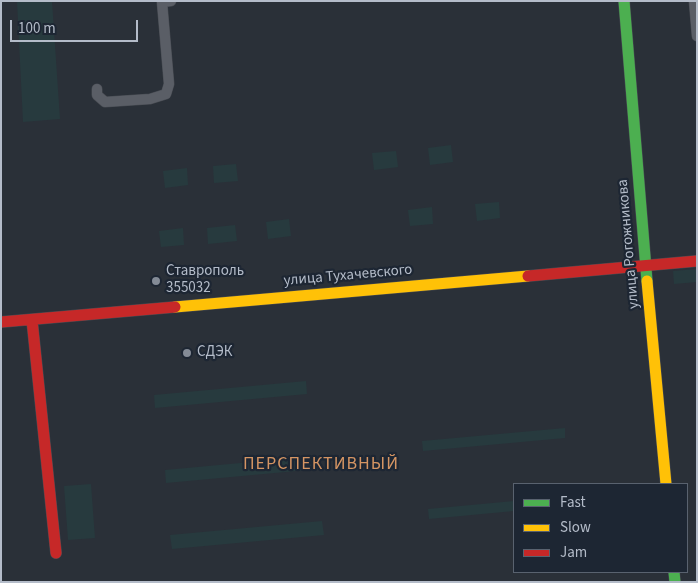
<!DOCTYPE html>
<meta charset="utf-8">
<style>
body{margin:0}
#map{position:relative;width:698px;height:583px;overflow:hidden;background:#2a3038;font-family:"Source Sans 3",sans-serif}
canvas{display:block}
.frame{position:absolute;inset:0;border:2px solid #b4bcc9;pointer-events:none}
.legend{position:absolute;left:513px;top:483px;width:175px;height:90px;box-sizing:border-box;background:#1d2633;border:1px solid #59626f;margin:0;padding:6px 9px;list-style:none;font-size:15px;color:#b4bcc9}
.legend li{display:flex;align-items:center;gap:10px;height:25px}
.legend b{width:25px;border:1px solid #59626f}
.scale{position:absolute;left:10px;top:20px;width:128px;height:22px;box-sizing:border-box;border:2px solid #b4bcc9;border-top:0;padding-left:6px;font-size:15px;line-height:18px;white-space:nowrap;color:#b4bcc9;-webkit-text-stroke:4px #1d2633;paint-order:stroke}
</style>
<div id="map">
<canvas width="698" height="583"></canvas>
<div class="frame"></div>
<ul class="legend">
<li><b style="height:6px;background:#4caf50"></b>Fast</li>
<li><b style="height:6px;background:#ffc107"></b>Slow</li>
<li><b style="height:6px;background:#c62828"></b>Jam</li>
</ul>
<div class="scale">100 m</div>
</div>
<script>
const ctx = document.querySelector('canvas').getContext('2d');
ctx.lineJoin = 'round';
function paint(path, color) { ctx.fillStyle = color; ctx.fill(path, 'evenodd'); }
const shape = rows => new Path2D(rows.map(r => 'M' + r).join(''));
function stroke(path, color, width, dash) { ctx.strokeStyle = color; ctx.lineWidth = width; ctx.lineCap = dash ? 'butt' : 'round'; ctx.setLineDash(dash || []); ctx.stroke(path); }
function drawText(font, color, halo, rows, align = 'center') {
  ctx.font = font + ' "Source Sans 3",sans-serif'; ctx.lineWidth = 4.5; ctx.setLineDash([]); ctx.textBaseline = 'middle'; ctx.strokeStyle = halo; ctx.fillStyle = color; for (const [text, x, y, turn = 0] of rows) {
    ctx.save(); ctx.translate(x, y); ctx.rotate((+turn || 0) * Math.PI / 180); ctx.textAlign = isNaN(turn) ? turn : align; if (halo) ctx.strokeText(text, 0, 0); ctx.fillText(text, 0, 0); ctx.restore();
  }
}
paint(shape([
 [17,1,52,1,60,119,23,122],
 [451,145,453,162,430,165,428,148],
 [396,151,398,167,374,170,372,153],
 [236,164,238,181,214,183,213,166],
 [187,168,188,185,165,188,163,171],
 [499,202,500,218,477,221,475,204],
 [432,207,433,224,410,226,408,210],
 [289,219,291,236,268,239,266,222],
 [235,225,237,241,208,244,207,228],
 [183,228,184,245,161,247,159,231],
 [697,269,697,282,674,284,673,271],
 [306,381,307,394,155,408,154,395],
 [565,428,565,438,423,451,422,441],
 [316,456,318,469,166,483,165,470],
 [91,484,95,538,68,540,64,486],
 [514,501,514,511,429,519,428,509],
 [322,521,324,535,172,549,170,535]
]), '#273a3e');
const street = shape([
 [694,1,697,36],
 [97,89,97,95,105,102,150,99,166,94,169,84,162,2,171,1]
]);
const fast = shape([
 [624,1,647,281],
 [674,572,675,582]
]);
const slow = shape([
 [647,281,666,484],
 [175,307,528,276]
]);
const jam = shape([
 [528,276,697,261],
 [32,320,56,553],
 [1,322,175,307]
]);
stroke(street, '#484c53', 11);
stroke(fast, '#484c53', 12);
stroke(slow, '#484c53', 12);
stroke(jam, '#484c53', 12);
stroke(street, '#5a5e66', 10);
stroke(fast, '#4caf50', 11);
stroke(slow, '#ffc107', 11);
stroke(jam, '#c62828', 11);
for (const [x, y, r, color] of [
 [156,281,5,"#848b96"],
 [187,353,5,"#848b96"]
]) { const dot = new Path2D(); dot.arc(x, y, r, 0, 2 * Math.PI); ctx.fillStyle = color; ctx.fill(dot); stroke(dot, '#1d2633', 2); }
drawText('15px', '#b4bcc9', '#1d2633', [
 ["улица Рогожникова",629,244,-95],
 ["улица Тухачевского",348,276,-5]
]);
drawText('15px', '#b4bcc9', '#1d2633', [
 ["Ставрополь",166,272],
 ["355032",166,289],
 ["СДЭК",197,353]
], 'left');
ctx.letterSpacing = '1px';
drawText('18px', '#d59563', '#1d2633', [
 ["ПЕРСПЕКТИВНЫЙ",321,465]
]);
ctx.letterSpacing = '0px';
</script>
